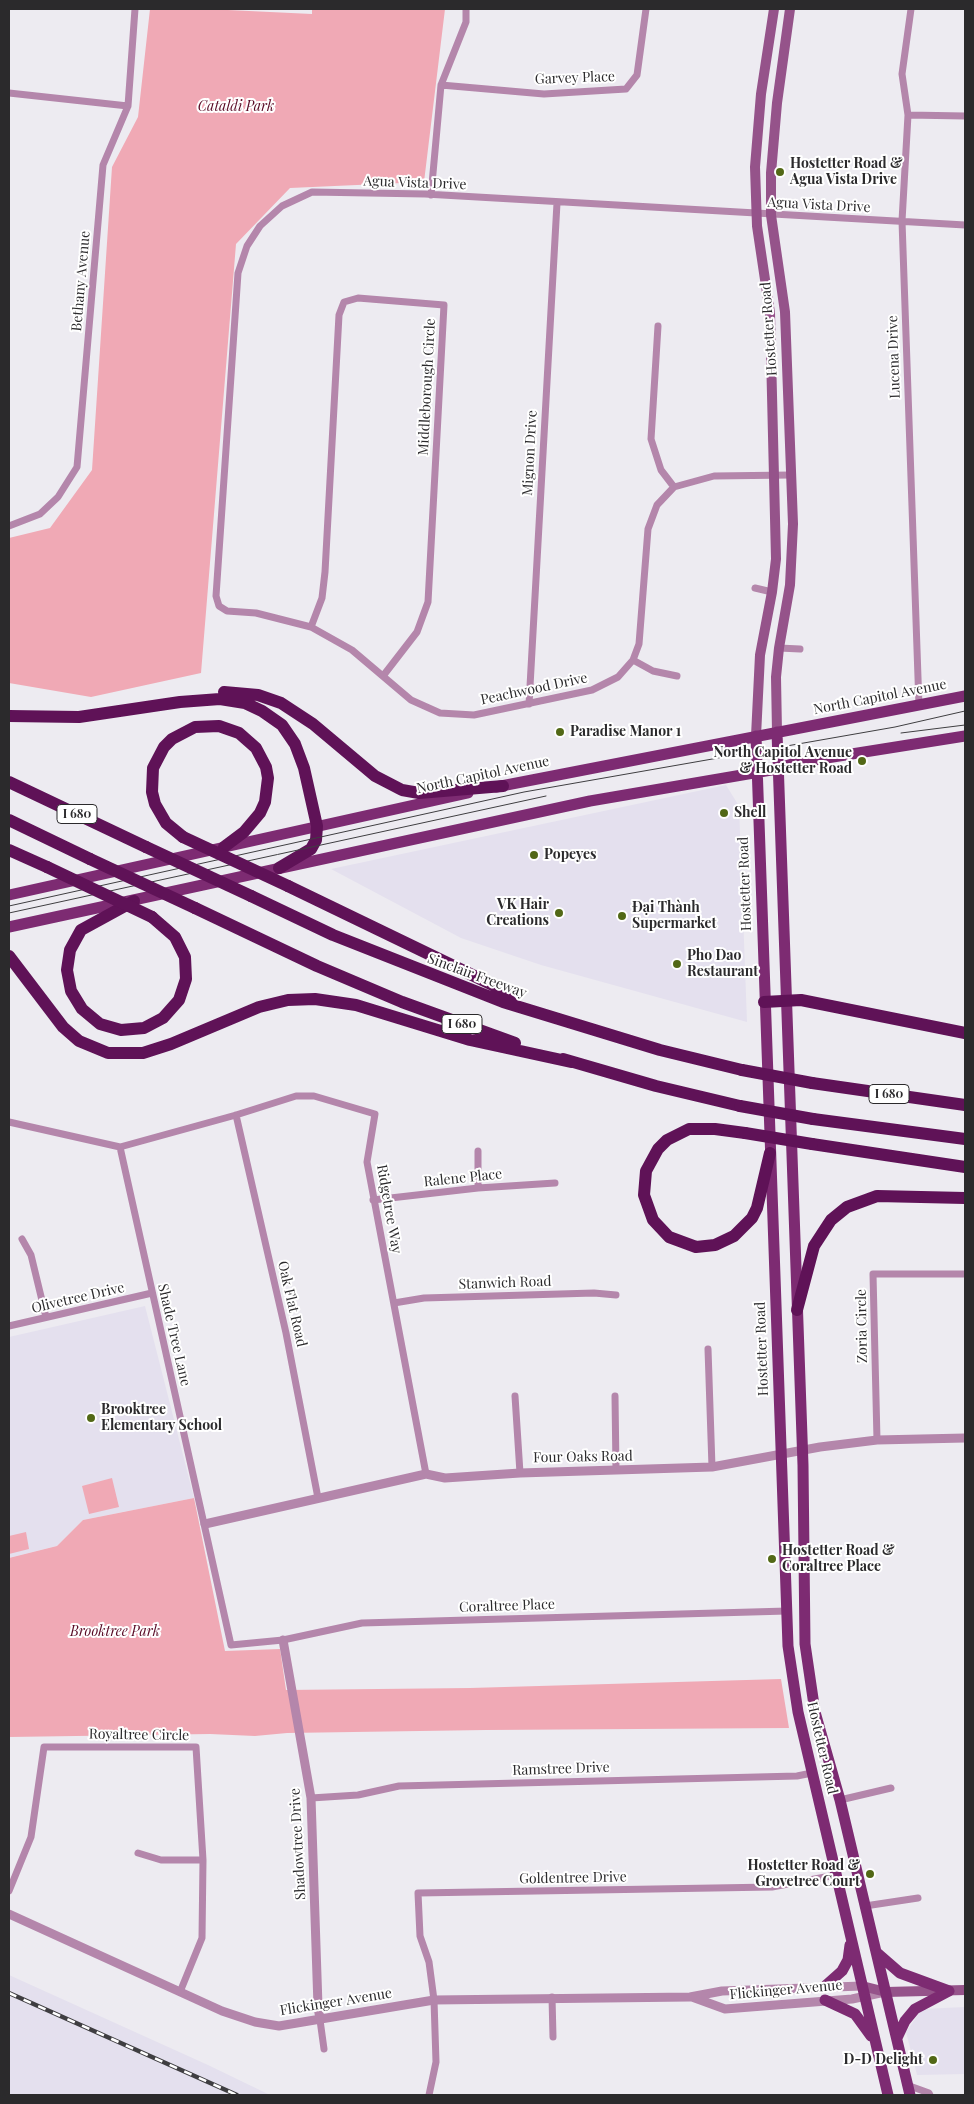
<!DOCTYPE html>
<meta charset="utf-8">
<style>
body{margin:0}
#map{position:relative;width:974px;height:2104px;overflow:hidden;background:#edebf1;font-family:"Playfair Display",serif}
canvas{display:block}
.frame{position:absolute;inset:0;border:10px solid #2b2a2c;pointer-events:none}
</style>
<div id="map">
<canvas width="974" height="2104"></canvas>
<div class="frame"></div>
</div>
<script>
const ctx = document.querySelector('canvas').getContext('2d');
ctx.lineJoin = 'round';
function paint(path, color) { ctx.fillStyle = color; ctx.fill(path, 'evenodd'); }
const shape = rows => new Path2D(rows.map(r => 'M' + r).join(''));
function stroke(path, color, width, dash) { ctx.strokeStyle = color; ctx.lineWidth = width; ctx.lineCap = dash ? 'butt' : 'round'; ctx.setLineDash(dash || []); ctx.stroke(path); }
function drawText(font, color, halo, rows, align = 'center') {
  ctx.font = font + ' "Playfair Display",serif'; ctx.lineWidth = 4; ctx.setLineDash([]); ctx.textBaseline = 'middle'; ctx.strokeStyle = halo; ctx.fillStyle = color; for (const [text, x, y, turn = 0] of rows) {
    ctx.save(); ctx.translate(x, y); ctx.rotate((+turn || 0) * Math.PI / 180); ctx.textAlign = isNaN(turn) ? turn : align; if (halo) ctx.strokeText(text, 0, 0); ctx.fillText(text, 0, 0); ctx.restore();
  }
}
paint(shape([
 [726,785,739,806,747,1022,541,965,461,938,331,869],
 [145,1306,194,1498,83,1520,57,1546,9,1558,9,1337],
 [9,1975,208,2065,270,2095,9,2095],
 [965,2007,965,2074,917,2075,906,2032,922,2009]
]), '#e4e0ee');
paint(shape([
 [150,9,207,9,312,14,312,9,445,9,424,182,290,188,236,244,201,673,91,697,9,683,9,538,50,528,92,470,112,167,138,117],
 [112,1478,119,1507,89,1514,82,1486],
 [194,1498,225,1651,280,1649,286,1690,470,1688,781,1679,789,1728,486,1730,287,1733,255,1736,210,1734,9,1737,9,1558,57,1546,83,1520],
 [26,1532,29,1549,9,1554,9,1536]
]), '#f0a9b5');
stroke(shape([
 [911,9,902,74,908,115,902,221,919,706],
 [441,85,544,94,626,89,637,75,646,9],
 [9,93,128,106],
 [908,115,965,116],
 [431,195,441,85,466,22,466,9],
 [658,326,651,439,661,470,674,487],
 [791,475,714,476,674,487,657,505,648,529,639,644,633,660,618,677,592,690,474,715,440,713,411,700,352,650,311,627,256,613,227,611,219,606,216,596,238,273,247,246,260,226,282,206,312,192,425,194,965,225],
 [9,526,40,514,58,497,77,467,103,165,128,106,135,9],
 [755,588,772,592],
 [311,627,322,598,325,572,339,315,344,302,358,298,444,305,428,602,417,632,383,676],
 [779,648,800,649],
 [633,660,653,671,677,676],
 [529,704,557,203],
 [236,1115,286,1333,318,1498],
 [9,1122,120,1147,236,1115,296,1096,314,1096,375,1114,367,1162,426,1474],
 [120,1147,231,1645,283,1640,362,1623,787,1611],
 [478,1188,478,1151],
 [373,1200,478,1188,555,1183],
 [22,1239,31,1255,46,1317],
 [394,1303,424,1298,594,1293,616,1295],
 [9,1326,152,1293],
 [708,1349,712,1467],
 [515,1396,520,1473],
 [615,1396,616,1470],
 [877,1440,873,1274,965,1274],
 [311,1798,358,1795,399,1786,797,1776,812,1773],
 [840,1800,891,1788],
 [138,1853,161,1860,203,1860],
 [9,1891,31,1837,44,1747,196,1747,203,1860,202,1938,180,1992],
 [865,1906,918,1898],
 [552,1997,553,2037],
 [320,2020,324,2049],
 [907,2085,929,2093,930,2095],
 [429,2095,436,2062,434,2000,429,1962,420,1936,418,1893,772,1887,836,1875]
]), '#b486ab', 7);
stroke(shape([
 [205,1524,426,1474,445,1478,520,1473,712,1467,820,1447,877,1440,965,1438],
 [283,1640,311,1798,318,2006,320,2020],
 [9,1914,222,2011,255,2022,279,2026,434,2000,690,1997,722,1991,862,1986],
 [692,1997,725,2009,852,1999,885,1992]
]), '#b486ab', 9);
stroke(shape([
 [777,732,776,677,779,648,790,585,793,524,785,312,771,215,771,173,777,103,790,9],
 [756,736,760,655,772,592,776,559,770,313,757,226,755,167,761,94,774,9],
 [862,1986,886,1992,965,1990]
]), '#95538a', 10);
stroke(shape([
 [777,732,803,1465,805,1644,815,1712,840,1800,910,2095],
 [756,736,788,1646,798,1712,888,2095],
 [496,787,965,696],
 [9,895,468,793],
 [9,927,590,801,777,769,795,763,965,736],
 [877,1953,900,1973,949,1991],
 [824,1987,842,1971,848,1960,850,1945],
 [825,2000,855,2014,871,2036],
 [897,2038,905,2021,915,2009,949,1991]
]), '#7d2b72', 11);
stroke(shape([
 [224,692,258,695,281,703,313,724,375,776,402,790,419,793,503,786],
 [9,716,79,717,180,702,220,699,245,703,262,711,282,725,295,744,304,768,317,826,316,840,311,849,279,868],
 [9,782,146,847],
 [9,820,90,859],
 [183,837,166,823,155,804,152,792,153,768,164,747,172,739,195,727,219,726,239,733,256,748,266,767,268,778,265,802,260,813,244,832,224,847],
 [9,850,47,867],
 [288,886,495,986,513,1004],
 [251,896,333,935,503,1002,660,1050,742,1070],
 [134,901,81,930,70,950,67,970,71,991,82,1009,100,1024,121,1030,144,1028,163,1018,179,1000,186,979,185,957,175,937,152,917],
 [195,908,317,966,402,1002,515,1043],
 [9,956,63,1027,79,1041,108,1053,143,1053,171,1044,259,1007,288,1000,315,999,356,1005,470,1040,571,1062],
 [764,1002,801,1000,965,1033],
 [563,1059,656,1086,740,1106],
 [812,1083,965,1105],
 [813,1119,965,1139],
 [745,1133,715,1129,689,1129,667,1140,658,1149,646,1171,644,1195,653,1220,669,1237,696,1247,715,1245,734,1236,752,1218,757,1208,770,1153],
 [812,1144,965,1167],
 [797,1310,814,1246,831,1220,847,1207,877,1196,965,1198]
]), '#5f1257', 12);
stroke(shape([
 [901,733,965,725],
 [9,906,524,792,895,727,965,711],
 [9,913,546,796]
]), '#3f3e41', 1);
const rail = shape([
 [9,1993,237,2095]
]);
stroke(rail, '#3f3e41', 4.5);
stroke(rail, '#fff', 2.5, [8]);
stroke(shape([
 [183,837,288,886],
 [146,847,251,896],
 [90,859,195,908],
 [47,867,152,917],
 [742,1070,812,1083],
 [740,1106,813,1119],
 [745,1133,812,1144]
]), '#5f1257', 12);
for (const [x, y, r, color] of [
 [780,172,5,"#526816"],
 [560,732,5,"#526816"],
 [862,761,5,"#526816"],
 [724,813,5,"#526816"],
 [534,855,5,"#526816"],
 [559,913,5,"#526816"],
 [622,916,5,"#526816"],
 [677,964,5,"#526816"],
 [91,1418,5,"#526816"],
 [772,1559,5,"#526816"],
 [870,1874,5,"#526816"],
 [933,2060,5,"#526816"]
]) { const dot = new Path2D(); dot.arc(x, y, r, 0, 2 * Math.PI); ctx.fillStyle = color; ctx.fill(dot); stroke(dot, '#fff', 2); }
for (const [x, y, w] of [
 [77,814,40],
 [462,1024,40],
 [889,1094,40]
]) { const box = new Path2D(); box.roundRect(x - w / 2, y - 9.5, w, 19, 4); ctx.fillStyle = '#fff'; ctx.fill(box); stroke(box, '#2b2a2c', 1); }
drawText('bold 12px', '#2b2a2c', null, [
 ["I 680",77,814],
 ["I 680",462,1024],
 ["I 680",889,1094]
]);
drawText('14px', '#2b2a2c', '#fff', [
 ["Garvey Place",575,78,-2],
 ["Agua Vista Drive",415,183,2],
 ["Agua Vista Drive",819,205,3],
 ["Bethany Avenue",81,281,-85],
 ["Hostetter Road",769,329,-94],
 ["Lucena Drive",894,357,-92],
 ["Middleborough Circle",427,387,-87],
 ["Mignon Drive",530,453,-87],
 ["Peachwood Drive",534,689,-12],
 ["North Capitol Avenue",880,697,-11],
 ["North Capitol Avenue",483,775,-12],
 ["Hostetter Road",745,884,-92],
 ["Sinclair Freeway",477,976,20],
 ["Ralene Place",463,1178,-6],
 ["Ridgetree Way",389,1209,80],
 ["Stanwich Road",505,1283,-2],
 ["Olivetree Drive",78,1298,-13],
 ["Oak Flat Road",292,1304,77],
 ["Zoria Circle",862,1326,-91],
 ["Shade Tree Lane",174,1335,77],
 ["Hostetter Road",762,1349,-92],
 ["Four Oaks Road",583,1457,-1],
 ["Coraltree Place",507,1606,-2],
 ["Royaltree Circle",139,1735,1],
 ["Hostetter Road",822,1748,77],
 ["Ramstree Drive",561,1769,-2],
 ["Shadowtree Drive",298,1844,-93],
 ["Goldentree Drive",573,1878,-1],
 ["Flickinger Avenue",786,1990,-5],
 ["Flickinger Avenue",336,2002,-9]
]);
drawText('italic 14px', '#590a25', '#fff', [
 ["Cataldi Park",236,107],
 ["Brooktree Park",115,1632]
]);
drawText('bold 14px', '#2b2a2c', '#fff', [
 ["Hostetter Road &",790,164],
 ["Agua Vista Drive",790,180],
 ["Paradise Manor 1",570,732],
 ["North Capitol Avenue",852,753,"right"],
 ["& Hostetter Road",852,769,"right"],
 ["Shell",734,813],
 ["Popeyes",544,855],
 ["VK Hair",549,905,"right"],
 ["Creations",549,921,"right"],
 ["Đại Thành",632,908],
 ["Supermarket",632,924],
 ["Pho Dao",687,956],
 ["Restaurant",687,972],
 ["Brooktree",101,1410],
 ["Elementary School",101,1426],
 ["Hostetter Road &",782,1551],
 ["Coraltree Place",782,1567],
 ["Hostetter Road &",860,1866,"right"],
 ["Grovetree Court",860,1882,"right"],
 ["D-D Delight",923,2060,"right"]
], 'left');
</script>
